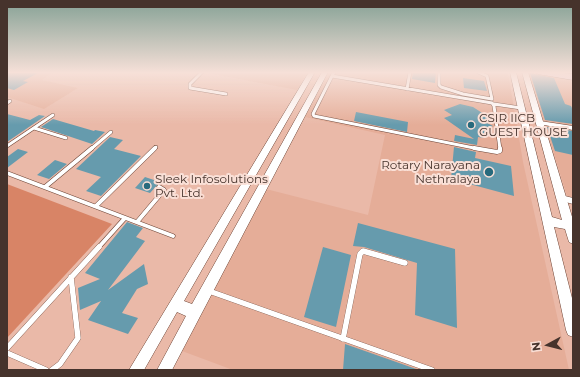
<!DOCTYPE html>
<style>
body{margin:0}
#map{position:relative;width:580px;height:377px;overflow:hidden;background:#eab9a8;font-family:Montserrat,sans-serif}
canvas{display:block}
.frame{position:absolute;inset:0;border:8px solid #46332c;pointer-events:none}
.north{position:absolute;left:528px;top:325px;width:40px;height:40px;-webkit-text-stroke:3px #fae0d7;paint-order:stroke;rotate:263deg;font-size:11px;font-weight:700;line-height:16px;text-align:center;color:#46332c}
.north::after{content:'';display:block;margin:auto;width:14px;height:18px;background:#46332c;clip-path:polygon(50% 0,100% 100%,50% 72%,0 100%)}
</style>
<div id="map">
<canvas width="580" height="377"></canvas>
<div class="frame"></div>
<div class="north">N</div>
</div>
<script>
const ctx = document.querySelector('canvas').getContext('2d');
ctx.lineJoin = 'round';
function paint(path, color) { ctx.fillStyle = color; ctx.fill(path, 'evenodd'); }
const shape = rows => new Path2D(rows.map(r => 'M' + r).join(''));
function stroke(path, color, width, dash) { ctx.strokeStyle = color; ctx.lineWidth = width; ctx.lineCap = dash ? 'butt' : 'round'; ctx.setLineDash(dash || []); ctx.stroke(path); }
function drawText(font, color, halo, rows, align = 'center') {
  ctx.font = font + ' Montserrat,sans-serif'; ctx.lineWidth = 4; ctx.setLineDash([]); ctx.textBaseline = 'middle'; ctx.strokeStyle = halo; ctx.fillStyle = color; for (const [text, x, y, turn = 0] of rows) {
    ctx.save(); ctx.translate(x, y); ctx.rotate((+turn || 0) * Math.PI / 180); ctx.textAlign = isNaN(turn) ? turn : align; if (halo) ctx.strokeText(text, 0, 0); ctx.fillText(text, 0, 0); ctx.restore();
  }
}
paint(shape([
 [7,72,54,72,42,80,78,88,44,109,7,97],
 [202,72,308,72,297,90],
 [329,72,508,72,523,162,569,370,233,370,182,351,266,189,368,215,385,135,305,117],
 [529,73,570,79,573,85,573,197,567,196]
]), '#e5ad98');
paint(shape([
 [7,184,112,224,7,338]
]), '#d88466');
paint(shape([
 [7,72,40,72,23,81,28,82,14,90,7,88],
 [413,72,436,72,435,83,412,79],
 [530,73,554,78,565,104,571,106,573,110,573,124,545,120],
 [463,78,484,81,487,91,464,88],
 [460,104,473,107,493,120,487,123,493,126,485,130,484,138,478,137,477,145,454,141,455,135,474,139,444,118,452,115,444,110],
 [356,112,408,122,407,132,354,121],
 [7,114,30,120,39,115,45,116,7,142],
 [53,119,94,131,95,130,105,132,92,144,41,127],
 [547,127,573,131,573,155,555,151],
 [110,137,123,140,114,149,141,156,101,196,86,191,101,177,76,169],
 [454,147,476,152,475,158,511,166,514,196,451,179],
 [18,149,28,152,7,168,7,157],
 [55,160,67,164,49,179,37,175],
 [145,177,160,182,150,193,135,188],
 [127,222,143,228,136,237,145,241,108,290,144,264,148,284,137,289,122,313,138,318,128,334,88,320,101,301,80,310,78,288,100,279,85,273],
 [358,223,455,249,457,328,415,315,417,263,364,247,353,246],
 [323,247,351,255,336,327,304,317],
 [345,344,419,370,343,370]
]), '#669bad');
const serviceFar2 = shape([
 [202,72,190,84,190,88,226,94],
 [439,72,439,85,441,87,463,94,492,99,487,76,478,72],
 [332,76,492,103,494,106,500,149],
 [332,76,313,114,314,116,479,149],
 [332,76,334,72],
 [407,89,410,72],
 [7,103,10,101],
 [494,104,521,108],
 [34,128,66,138],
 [7,146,53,115],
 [91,149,111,132],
 [154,149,156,147]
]);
const serviceFar1 = shape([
 [474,148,497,152,500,151,500,148],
 [7,173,173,236],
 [45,187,92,148],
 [96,206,155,148],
 [137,222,164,190,159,187],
 [98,248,125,218]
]);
const service = shape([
 [209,291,432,370],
 [343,339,360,254,363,251,405,263],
 [7,348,99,247],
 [7,353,46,370],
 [52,370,60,364,78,338,71,277]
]);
const minor = shape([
 [540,121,573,126,573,130,538,124,537,123,540,121],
 [561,195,573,198,573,204,558,200,557,198,558,196,561,195]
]);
const tertiary = shape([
 [309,72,315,72,184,301,192,304,322,72,328,72,172,370,157,370,186,316,177,312,144,370,129,370,309,72],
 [510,72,516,72,552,217,562,220,522,72,528,72,573,220,573,244,569,242,565,229,554,227,573,302,573,337,568,335,566,330,510,72]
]);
const secondary = shape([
 [534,72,555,72,573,74,573,80,538,74,534,72]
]);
stroke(serviceFar2, '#6e4536', 4);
stroke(serviceFar1, '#6e4536', 5);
stroke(service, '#6e4536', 6);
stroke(minor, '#6e4536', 1);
stroke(tertiary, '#6e4536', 1);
stroke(secondary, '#6e4536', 1);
stroke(serviceFar2, '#fff', 3);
stroke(serviceFar1, '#fff', 4);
stroke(service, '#fff', 5.5);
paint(minor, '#fff');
paint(tertiary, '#fff');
paint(secondary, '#f2d7e8');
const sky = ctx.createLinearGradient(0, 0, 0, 125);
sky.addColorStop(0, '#85a195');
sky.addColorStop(0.58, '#f6e0d8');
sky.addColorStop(1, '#f6e0d800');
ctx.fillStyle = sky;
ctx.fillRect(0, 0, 580, 125);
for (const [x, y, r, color] of [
 [471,125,4,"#286a7d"],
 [489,172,5,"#286a7d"],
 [147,186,4,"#286a7d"]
]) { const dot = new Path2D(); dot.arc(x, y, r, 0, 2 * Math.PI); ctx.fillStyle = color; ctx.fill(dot); stroke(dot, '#fae0d7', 1.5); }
drawText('12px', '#46332c', '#fae0d7', [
 ["CSIR IICB",479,118],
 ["GUEST HOUSE",479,132],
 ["Rotary Narayana",480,165,"right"],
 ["Nethralaya",480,179,"right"],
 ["Sleek Infosolutions",155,179],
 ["Pvt. Ltd.",155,193]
], 'left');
</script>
